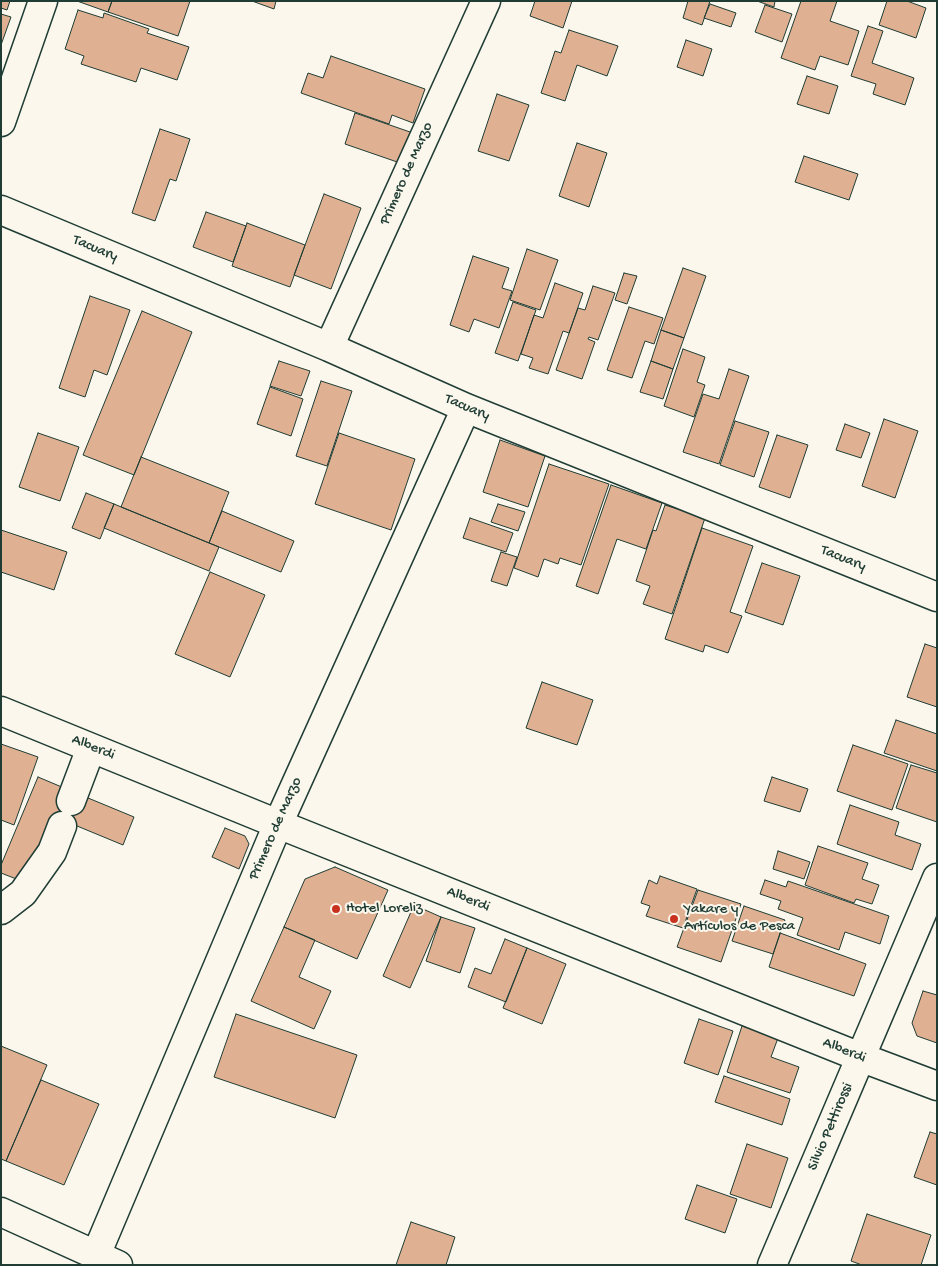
<!DOCTYPE html>
<meta charset="utf-8">
<style>
body{margin:0}
#map{position:relative;width:938px;height:1266px;overflow:hidden;background:#fbf7ec;font-family:"Gochi Hand",sans-serif}
canvas{display:block}
.frame{position:absolute;inset:0;border:2px solid #1f3d34;pointer-events:none}
</style>
<div id="map">
<canvas width="938" height="1266"></canvas>
<div class="frame"></div>
</div>
<script>
const ctx = document.querySelector('canvas').getContext('2d');
ctx.lineJoin = 'round';
function paint(path, color) { ctx.fillStyle = color; ctx.fill(path, 'evenodd'); }
const shape = rows => new Path2D(rows.map(r => 'M' + r).join(''));
function stroke(path, color, width, dash) { ctx.strokeStyle = color; ctx.lineWidth = width; ctx.lineCap = dash ? 'butt' : 'round'; ctx.setLineDash(dash || []); ctx.stroke(path); }
function drawText(font, color, halo, rows, align = 'center') {
  ctx.font = font + ' "Gochi Hand",sans-serif'; ctx.lineWidth = 4; ctx.setLineDash([]); ctx.textBaseline = 'middle'; ctx.strokeStyle = halo; ctx.fillStyle = color; for (const [text, x, y, turn = 0] of rows) {
    ctx.save(); ctx.translate(x, y); ctx.rotate((+turn || 0) * Math.PI / 180); ctx.textAlign = isNaN(turn) ? turn : align; if (halo) ctx.strokeText(text, 0, 0); ctx.fillText(text, 0, 0); ctx.restore();
  }
}
const building = shape([
 [1,1,10,1,7,10,1,8,1,1],
 [77,1,112,1,108,12,77,1],
 [112,1,190,1,178,36,108,12,112,1],
 [252,1,276,1,274,9,252,1],
 [535,1,572,1,563,28,530,16,535,1],
 [688,1,710,1,702,25,683,18,688,1],
 [757,1,775,1,774,7,757,1],
 [801,1,837,1,830,21,859,31,848,65,820,56,815,70,781,58,801,1],
 [887,1,907,1,926,8,916,38,879,25,887,1],
 [710,4,736,13,731,27,704,18,710,4],
 [765,5,792,14,782,42,755,32,765,5],
 [78,10,103,18,104,13,149,29,147,33,189,47,177,80,141,68,136,82,81,64,84,56,65,49,78,10],
 [1,14,11,17,1,45,1,14],
 [868,26,883,31,872,63,914,78,905,105,873,94,876,84,851,76,868,26],
 [569,30,618,46,607,76,577,65,565,101,541,93,555,51,561,53,569,30],
 [686,40,712,49,703,76,677,67,686,40],
 [331,56,425,89,413,123,392,115,389,124,301,93,308,73,323,78,331,56],
 [807,76,838,86,829,114,797,104,807,76],
 [497,94,529,105,509,161,478,151,497,94],
 [355,113,413,133,403,164,345,144,355,113],
 [160,129,190,139,176,181,170,179,155,221,132,213,160,129],
 [577,143,607,153,589,207,559,196,577,143],
 [804,156,858,174,849,200,795,182,804,156],
 [324,194,361,208,331,289,294,275,324,194],
 [206,212,246,226,233,262,193,247,206,212],
 [247,223,305,245,290,287,232,266,247,223],
 [527,249,558,260,540,310,510,300,527,249],
 [473,256,509,268,502,288,512,291,499,328,474,319,469,332,450,325,473,256],
 [683,268,706,276,684,338,661,330,683,268],
 [624,273,637,276,627,304,615,300,624,273],
 [555,283,583,293,569,333,563,331,548,374,529,368,533,358,521,354,534,315,543,318,555,283],
 [593,286,615,293,598,340,589,337,588,339,595,342,582,379,556,370,578,308,585,310,593,286],
 [90,296,130,310,107,375,94,370,85,397,59,388,90,296],
 [513,302,536,310,518,361,495,353,513,302],
 [629,307,663,318,654,344,645,341,632,378,607,370,629,307],
 [142,311,192,332,134,475,83,455,142,311],
 [661,330,684,338,673,369,651,361,661,330],
 [683,349,705,357,697,382,705,385,694,417,664,406,683,349],
 [279,361,310,371,301,396,270,386,279,361],
 [651,361,673,369,663,399,640,392,651,361],
 [729,369,749,376,719,464,683,452,703,394,719,399,729,369],
 [321,381,352,391,327,466,296,456,321,381],
 [270,387,303,399,291,436,257,424,270,387],
 [884,419,918,431,895,498,862,486,884,419],
 [735,421,769,432,754,477,720,465,735,421],
 [845,424,870,433,861,458,836,450,845,424],
 [38,433,79,447,60,501,19,487,38,433],
 [339,433,415,459,391,530,315,504,339,433],
 [777,435,808,445,790,498,759,487,777,435],
 [500,440,545,456,528,507,483,492,500,440],
 [141,457,229,492,209,543,121,507,141,457],
 [549,464,609,484,581,565,560,558,558,564,544,559,538,577,514,568,549,464],
 [611,485,662,503,646,549,617,539,598,594,576,586,611,485],
 [86,493,114,504,100,539,72,528,86,493],
 [114,504,219,547,209,571,104,528,114,504],
 [498,504,525,512,518,531,491,522,498,504],
 [665,505,705,518,672,614,643,604,650,586,636,581,653,530,656,531,665,505],
 [222,511,294,541,281,572,209,543,222,511],
 [470,518,513,533,506,552,463,538,470,518],
 [702,528,753,546,730,612,742,616,728,653,705,645,703,652,665,639,702,528],
 [1,530,67,552,54,590,1,572,1,530],
 [501,552,517,557,507,586,491,581,501,552],
 [762,563,800,576,783,625,745,612,762,563],
 [210,572,265,595,230,677,175,654,210,572],
 [925,644,937,648,937,707,907,697,925,644],
 [542,682,593,700,577,745,526,728,542,682],
 [896,720,937,734,937,771,884,753,896,720],
 [1,744,38,757,14,825,1,820,1,744],
 [853,745,908,764,892,810,837,791,853,745],
 [911,765,937,773,937,822,896,808,911,765],
 [38,777,76,793,37,887,1,873,1,865,38,777],
 [772,777,808,789,800,812,764,801,772,777],
 [76,793,134,817,123,845,65,821,76,793],
 [850,805,899,822,895,835,921,844,912,870,837,844,850,805],
 [225,828,245,836,249,844,239,869,212,857,225,828],
 [818,846,868,863,862,879,879,885,872,904,856,899,854,903,805,885,818,846],
 [778,851,810,862,804,879,773,869,778,851],
 [335,867,388,890,357,959,284,927,305,879,335,867],
 [660,876,697,889,683,928,646,916,650,906,641,903,649,880,657,884,660,876],
 [765,880,786,887,788,881,889,916,880,944,845,932,839,950,797,935,803,918,778,909,781,901,760,894,765,880],
 [698,890,741,904,721,962,677,947,698,890],
 [414,905,441,917,410,988,383,976,414,905],
 [744,906,785,920,773,954,732,941,744,906],
 [441,917,475,928,460,973,426,961,441,917],
 [284,927,315,940,299,977,331,991,314,1029,251,1001,284,927],
 [780,933,866,964,854,996,769,967,780,933],
 [505,939,527,948,506,1002,468,987,475,968,491,974,505,939],
 [527,948,566,964,542,1024,503,1008,527,948],
 [923,991,937,995,937,1043,917,1036,912,1023,923,991],
 [236,1014,357,1055,335,1118,214,1077,236,1014],
 [699,1019,733,1031,718,1075,684,1063,699,1019],
 [742,1026,778,1038,771,1057,799,1067,790,1093,727,1072,742,1026],
 [1,1046,47,1065,6,1161,1,1159,1,1046],
 [724,1076,790,1099,782,1125,715,1102,724,1076],
 [41,1080,99,1104,64,1185,6,1161,41,1080],
 [930,1132,937,1134,937,1185,914,1177,930,1132],
 [747,1144,788,1158,771,1208,730,1194,747,1144],
 [697,1185,737,1199,725,1233,685,1219,697,1185],
 [867,1214,931,1235,921,1265,862,1265,851,1261,867,1214],
 [411,1222,455,1237,446,1265,396,1265,411,1222]
]);
paint(building, '#e0b092');
stroke(building, '#1f3d34', 1);
const minor = shape([
 [1,122,43,1],
 [1,210,329,347,466,408,937,597],
 [329,347,486,1],
 [1,711,278,824,860,1057,937,1086],
 [71,801,91,748],
 [1,910,23,893,52,852,62,826],
 [1,1212,118,1265],
 [96,1255,278,824,466,408],
 [772,1265,937,878]
]);
stroke(minor, '#1f3d34', 31);
stroke(minor, '#fbf7ec', 28);
for (const [x, y, r, color] of [
 [336,909,5,"#c8321e"],
 [674,919,5,"#c8321e"]
]) { const dot = new Path2D(); dot.arc(x, y, r, 0, 2 * Math.PI); ctx.fillStyle = color; ctx.fill(dot); stroke(dot, '#fbf7ec', 2); }
drawText('15px', '#1f3d34', '#fbf7ec', [
 ["Primero de Marzo",407,174,-66],
 ["Tacuary",95,249,23],
 ["Tacuary",467,408,23],
 ["Tacuary",843,559,22],
 ["Alberdi",93,748,22],
 ["Primero de Marzo",276,829,-66],
 ["Alberdi",468,900,22],
 ["Alberdi",844,1051,22],
 ["Silvio Pettirossi",831,1127,-67]
]);
drawText('15px', '#1f3d34', '#fbf7ec', [
 ["Hotel Loreliz",346,909],
 ["Yakare y",684,910],
 ["Artículos de Pesca",684,927]
], 'left');
</script>
